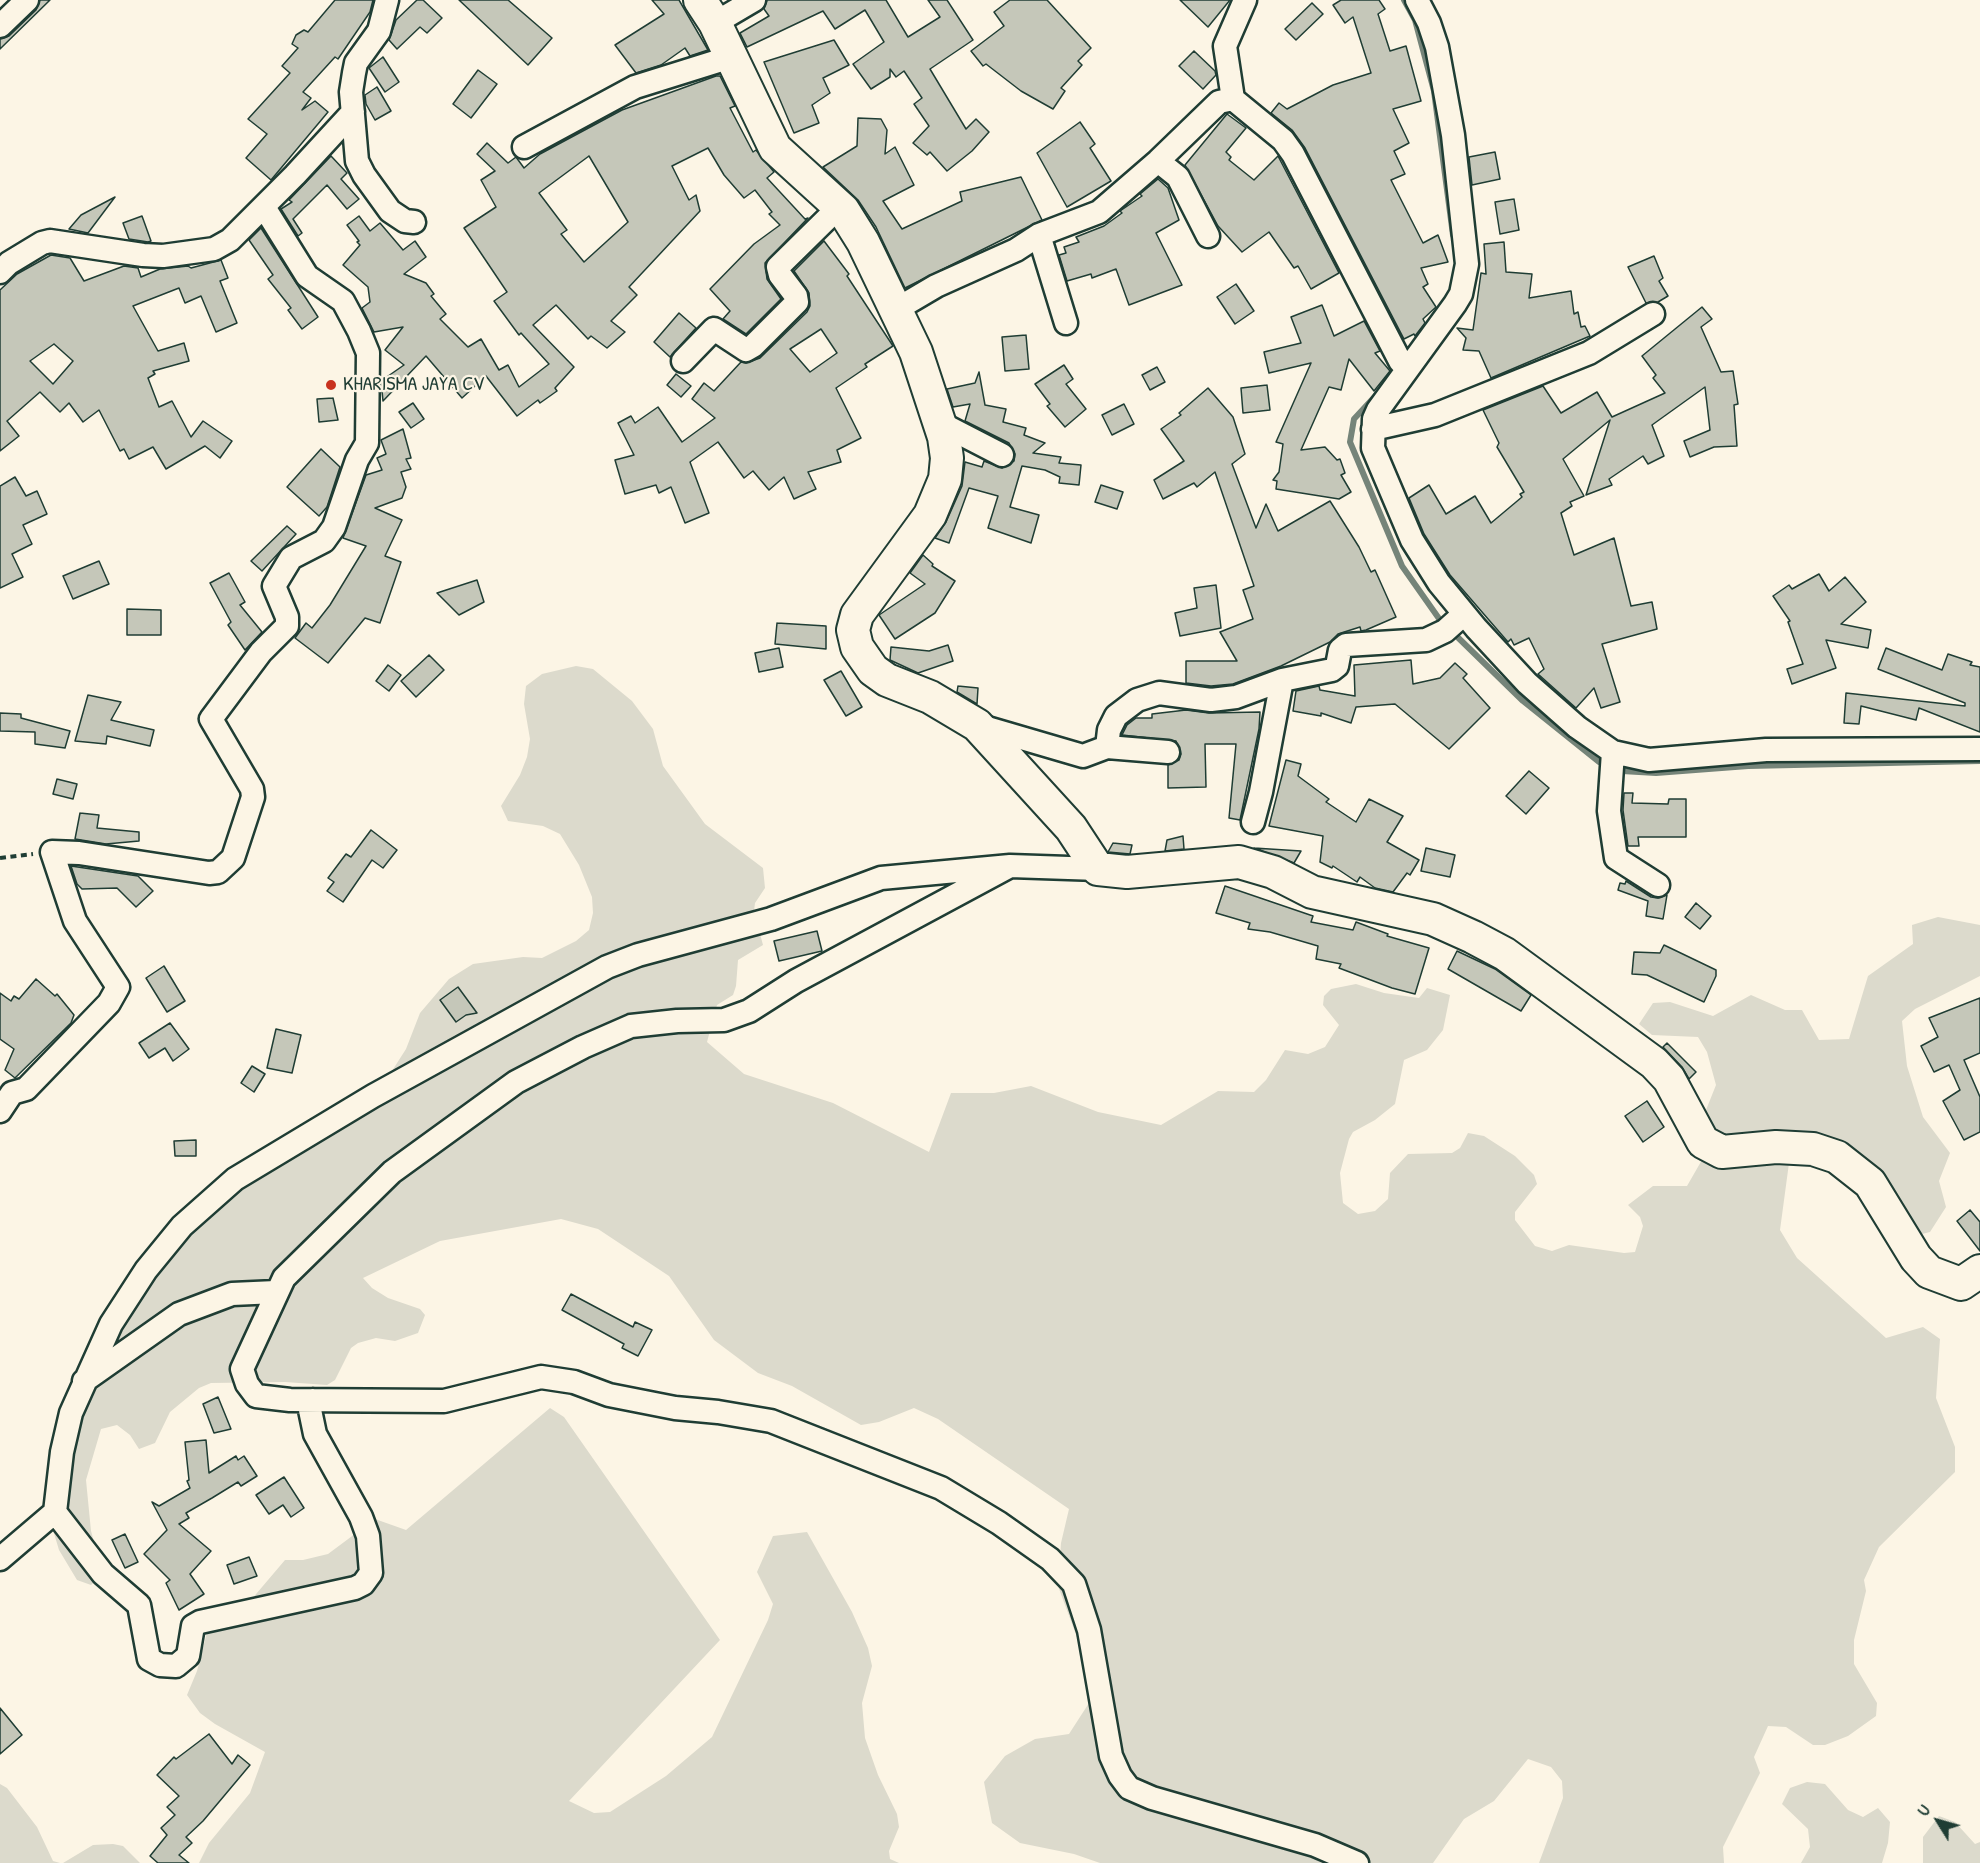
<!DOCTYPE html>
<style>
body{margin:0}
#map{position:relative;width:1980px;height:1863px;overflow:hidden;background:#fcf5e5;font-family:"Patrick Hand",sans-serif}
canvas{display:block}
.north{position:absolute;left:1908px;top:1791px;width:60px;height:60px;-webkit-text-stroke:4px #fcf5e5;paint-order:stroke;rotate:307deg;font-size:16px;font-weight:700;line-height:24px;text-align:center;color:#1f3d34}
.north::after{content:'';display:block;margin:auto;width:21px;height:27px;background:#1f3d34;clip-path:polygon(50% 0,100% 100%,50% 72%,0 100%)}
</style>
<div id="map">
<canvas width="1980" height="1863"></canvas>
<div class="north">U</div>
</div>
<script>
const ctx = document.querySelector('canvas').getContext('2d');
ctx.lineJoin = 'round';
function paint(path, color) { ctx.fillStyle = color; ctx.fill(path, 'evenodd'); }
const shape = rows => new Path2D(rows.map(r => 'M' + r).join(''));
function stroke(path, color, width, dash) { ctx.strokeStyle = color; ctx.lineWidth = width; ctx.lineCap = dash ? 'butt' : 'round'; ctx.setLineDash(dash || []); ctx.stroke(path); }
function drawText(font, color, halo, rows, align = 'center') {
  ctx.font = font + ' "Patrick Hand",sans-serif'; ctx.lineWidth = 4.5; ctx.setLineDash([]); ctx.textBaseline = 'middle'; ctx.strokeStyle = halo; ctx.fillStyle = color; for (const [text, x, y, turn = 0] of rows) {
    ctx.save(); ctx.translate(x, y); ctx.rotate((+turn || 0) * Math.PI / 180); ctx.textAlign = isNaN(turn) ? turn : align; if (halo) ctx.strokeText(text, 0, 0); ctx.fillText(text, 0, 0); ctx.restore();
  }
}
paint(shape([
 [576,666,593,669,632,701,653,729,663,766,705,824,763,868,765,888,755,903,754,911,763,945,738,960,736,986,733,995,717,1005,707,1042,744,1074,833,1103,929,1152,951,1093,994,1093,1031,1086,1098,1112,1161,1125,1218,1091,1254,1092,1266,1080,1285,1050,1308,1054,1325,1047,1339,1025,1323,1005,1324,996,1331,989,1356,984,1384,993,1419,998,1427,988,1450,995,1443,1030,1427,1050,1404,1060,1395,1104,1375,1120,1353,1132,1349,1139,1340,1173,1343,1203,1358,1214,1375,1211,1388,1199,1390,1173,1408,1154,1452,1153,1460,1148,1468,1133,1484,1136,1515,1156,1534,1175,1537,1184,1515,1212,1515,1220,1535,1246,1552,1251,1569,1245,1624,1253,1635,1252,1643,1226,1640,1217,1628,1205,1653,1186,1687,1186,1714,1139,1706,1110,1716,1085,1707,1052,1698,1037,1652,1035,1639,1024,1653,1003,1670,1002,1713,1016,1751,995,1785,1010,1802,1010,1819,1040,1849,1039,1868,976,1913,944,1912,925,1938,917,1980,925,1980,976,1915,1009,1902,1021,1907,1066,1923,1117,1950,1153,1939,1181,1946,1207,1930,1232,1922,1234,1849,1145,1809,1141,1789,1163,1780,1230,1797,1258,1886,1338,1923,1327,1940,1339,1936,1398,1955,1447,1955,1472,1879,1547,1864,1580,1866,1591,1854,1640,1854,1664,1877,1703,1876,1716,1848,1736,1825,1745,1813,1745,1786,1727,1768,1726,1754,1757,1760,1773,1723,1847,1724,1863,1539,1863,1563,1798,1562,1781,1551,1767,1528,1759,1494,1801,1464,1819,1433,1863,1100,1863,1074,1854,1020,1843,992,1823,984,1782,1005,1756,1035,1739,1069,1734,1089,1703,1081,1648,1058,1586,1061,1543,1069,1509,938,1419,914,1408,879,1422,861,1425,792,1386,758,1373,714,1340,669,1276,598,1229,561,1219,440,1241,363,1278,372,1288,388,1298,420,1309,425,1315,418,1333,395,1341,376,1338,358,1343,351,1348,335,1380,327,1385,285,1382,211,1383,199,1388,170,1412,155,1443,139,1449,130,1435,117,1425,101,1429,86,1480,91,1531,103,1574,91,1585,77,1580,59,1550,47,1510,66,1416,185,1214,383,1085,406,1049,420,1013,449,979,473,964,523,957,542,958,576,941,589,930,593,913,592,897,579,865,560,834,543,826,508,821,501,806,520,775,527,757,530,739,524,704,526,686,542,674],
 [550,1408,564,1417,720,1640,569,1801,594,1813,610,1812,666,1776,712,1737,768,1620,773,1604,757,1572,773,1536,807,1532,852,1612,868,1648,872,1666,862,1703,865,1738,878,1775,897,1814,899,1827,889,1851,890,1859,899,1863,199,1863,209,1843,250,1793,265,1752,215,1724,200,1713,187,1695,197,1671,211,1617,251,1600,285,1560,303,1560,328,1554,375,1519,406,1530],
 [1807,1782,1825,1784,1848,1810,1863,1817,1878,1808,1890,1822,1888,1843,1882,1863,1801,1863,1810,1847,1808,1829,1782,1804,1790,1788],
 [0,1784,7,1788,37,1827,53,1861,60,1863,0,1863],
 [1939,1816,1955,1822,1975,1844,1980,1842,1980,1863,1923,1863,1923,1837],
 [113,1844,123,1846,140,1863,63,1863,93,1845]
]), '#dcdacc');
stroke(shape([
 [1404,0,1415,20,1434,91,1453,235],
 [1379,392,1354,419,1350,442,1402,566,1440,620,1523,701,1599,762,1622,771,1656,773,1748,766,1980,761]
]), '#758479', 6);
const building = shape([
 [40,0,50,0,0,49,0,39,9,36,36,10,40,0],
 [335,0,373,0,370,12,338,59,335,57,303,92,311,98,302,110,315,101,328,112,271,180,246,158,267,134,248,119,290,73,282,66,298,48,292,44,296,35,304,30,308,32,335,0],
 [417,0,423,0,442,18,427,33,420,27,397,49,389,40,396,20,417,0],
 [459,0,508,0,552,38,528,65,459,0],
 [652,0,679,0,708,50,690,56,685,48,661,65,636,73,615,45,664,14,652,0],
 [767,0,886,0,908,37,940,17,928,0,947,0,973,40,930,69,966,129,976,119,989,132,972,151,947,171,930,152,927,155,913,143,929,126,914,104,922,98,904,71,896,77,890,69,890,77,871,89,853,64,884,42,865,10,835,29,823,11,747,47,740,33,769,16,764,9,767,0],
 [1010,0,1047,0,1091,48,1078,61,1082,65,1061,88,1065,91,1053,109,1021,91,986,64,983,66,971,51,1004,26,994,12,1010,0],
 [1180,0,1230,0,1208,27,1180,0],
 [1341,0,1379,0,1385,9,1378,14,1390,51,1406,46,1421,101,1393,109,1409,143,1394,151,1405,174,1391,180,1423,243,1438,235,1448,262,1421,268,1428,284,1423,287,1436,307,1423,319,1425,323,1415,336,1414,334,1404,339,1305,148,1292,130,1271,113,1279,103,1287,109,1333,85,1371,73,1353,17,1345,23,1333,5,1341,0],
 [1312,3,1323,14,1296,40,1285,29,1312,3],
 [834,40,849,65,823,78,830,93,812,105,819,123,794,133,764,62,834,40],
 [1194,51,1215,71,1216,75,1203,89,1179,66,1194,51],
 [383,57,399,82,385,92,369,68,383,57],
 [478,70,497,84,471,118,453,104,478,70],
 [716,76,720,76,735,106,730,108,753,152,756,150,774,172,767,178,805,219,808,218,765,263,767,279,781,299,746,334,723,319,730,311,710,289,754,244,780,225,769,214,772,212,755,190,744,198,724,175,708,148,672,166,689,200,696,195,700,211,629,287,637,295,611,321,625,332,607,348,591,336,588,339,556,305,533,325,574,367,555,388,557,391,540,403,538,400,517,416,486,376,462,398,426,356,383,401,381,381,404,365,385,350,403,327,374,332,362,308,370,302,368,287,343,265,360,245,357,242,359,241,347,225,359,216,370,231,380,223,403,250,415,241,426,257,404,274,426,283,434,294,431,296,446,314,440,319,468,347,481,339,499,370,508,365,519,387,549,364,521,333,519,335,494,301,507,292,464,228,496,207,481,180,495,171,477,154,487,143,508,163,516,157,524,168,540,154,622,110,716,76],
 [589,156,628,222,584,262,561,234,567,230,539,193,589,156],
 [377,87,391,111,375,120,366,104,365,95,377,87],
 [1227,114,1246,128,1226,152,1231,157,1229,160,1254,180,1278,156,1339,273,1311,289,1298,266,1294,268,1269,232,1242,252,1218,226,1185,165,1227,114],
 [858,118,881,119,887,130,885,154,895,147,914,185,883,201,902,229,962,201,960,192,1021,177,1042,220,905,288,876,227,858,200,823,167,857,146,858,118],
 [1080,122,1095,144,1090,148,1111,181,1067,207,1037,153,1080,122],
 [1495,152,1500,179,1472,185,1469,157,1495,152],
 [331,156,347,173,341,179,359,199,347,209,327,185,293,219,302,233,298,236,281,209,292,202,289,200,331,156],
 [1158,179,1168,188,1179,220,1156,233,1182,285,1129,305,1116,269,1092,278,1091,274,1067,281,1059,255,1066,253,1064,247,1079,242,1076,237,1104,226,1122,213,1120,211,1142,196,1140,194,1158,179],
 [115,197,88,233,69,229,81,215,115,197],
 [1514,199,1519,230,1500,234,1495,202,1514,199],
 [142,216,151,241,148,242,129,239,123,223,142,216],
 [261,228,318,317,302,329,288,310,291,308,268,279,273,275,249,240,261,228],
 [824,241,849,274,847,276,893,346,865,364,867,367,836,388,861,438,837,450,841,462,808,472,816,489,794,499,784,477,769,490,753,471,744,478,718,442,690,462,709,513,685,523,671,487,659,493,656,485,625,494,615,460,634,455,618,423,631,416,635,423,658,407,682,442,715,418,692,399,704,383,714,391,741,362,746,363,760,358,807,312,810,306,809,293,794,271,824,241],
 [821,329,837,353,810,372,790,349,821,329],
 [1504,242,1506,272,1532,274,1529,298,1571,291,1574,314,1578,312,1581,327,1585,326,1590,336,1491,378,1479,351,1463,350,1466,338,1457,328,1473,330,1481,273,1486,274,1484,244,1504,242],
 [51,255,70,258,84,281,124,266,138,268,141,277,160,269,188,266,191,268,221,260,228,278,220,281,237,323,216,332,201,296,185,303,179,288,133,306,158,351,184,343,189,361,153,371,155,374,148,378,159,407,172,401,191,437,203,421,232,441,220,458,205,446,166,469,153,447,129,459,124,449,120,451,99,410,83,422,69,403,60,412,40,392,7,421,19,436,0,451,0,290,17,274,51,255],
 [54,344,73,361,53,384,30,361,54,344],
 [1654,256,1663,278,1659,281,1668,296,1658,302,1646,303,1628,267,1654,256],
 [1236,284,1254,311,1235,324,1217,297,1236,284],
 [1322,305,1334,336,1364,321,1380,351,1375,353,1390,371,1374,391,1349,359,1341,390,1329,387,1301,450,1325,447,1337,460,1340,459,1345,473,1341,475,1351,492,1339,499,1276,489,1277,481,1273,480,1279,472,1283,444,1276,442,1311,363,1269,373,1264,352,1301,343,1291,317,1322,305],
 [1702,307,1712,319,1701,327,1721,372,1733,371,1738,404,1734,405,1737,446,1714,447,1690,457,1684,441,1710,430,1705,387,1652,425,1664,456,1648,464,1643,456,1609,479,1612,485,1586,495,1610,420,1563,459,1584,496,1570,502,1572,506,1561,513,1574,555,1614,538,1631,606,1652,602,1657,629,1602,644,1620,702,1601,708,1594,688,1576,708,1538,674,1544,669,1529,638,1514,645,1511,639,1508,642,1450,575,1424,534,1409,498,1429,485,1446,514,1475,496,1491,523,1522,497,1520,494,1524,492,1497,447,1499,443,1483,410,1543,386,1561,413,1597,392,1612,417,1665,393,1653,378,1656,375,1642,356,1702,307],
 [679,313,696,328,670,357,654,342,679,313],
 [1026,335,1029,369,1005,371,1002,337,1026,335],
 [1064,365,1073,379,1066,384,1086,409,1065,427,1047,406,1050,404,1035,384,1064,365],
 [1157,367,1165,382,1150,390,1142,375,1157,367],
 [979,372,985,405,1006,409,1003,422,1026,428,1024,435,1045,443,1033,453,1061,457,1059,463,1081,465,1079,485,1059,483,1060,477,1045,470,1022,466,1010,507,1039,515,1031,543,988,528,998,496,969,488,949,543,935,538,946,522,962,486,965,462,982,467,984,461,1002,468,1014,461,1015,454,1009,443,965,421,970,404,953,407,947,389,975,383,979,372],
 [676,374,691,386,681,397,667,385,676,374],
 [1267,385,1270,410,1243,413,1241,388,1267,385],
 [1208,388,1233,417,1245,454,1232,464,1256,528,1266,504,1278,531,1330,501,1359,547,1371,572,1375,570,1396,617,1366,630,1361,631,1360,627,1338,634,1330,642,1281,666,1233,684,1211,686,1186,683,1186,661,1237,661,1220,632,1253,619,1243,590,1254,586,1215,472,1197,487,1194,483,1163,499,1154,480,1184,461,1161,429,1181,415,1179,413,1208,388],
 [333,398,338,420,319,422,317,399,333,398],
 [413,403,424,419,411,428,399,412,413,403],
 [1124,404,1134,424,1112,435,1102,415,1124,404],
 [403,429,411,458,406,459,411,469,401,472,406,487,402,498,375,508,402,520,385,556,401,562,380,623,365,618,328,663,295,638,306,623,312,628,330,605,366,546,343,538,366,475,382,470,377,458,386,454,381,440,403,429],
 [321,449,340,467,327,507,319,516,287,487,321,449],
 [15,477,26,496,37,491,47,514,23,525,32,544,12,554,23,577,0,588,0,486,15,477],
 [1101,485,1123,492,1117,509,1095,502,1101,485],
 [287,526,296,534,262,571,251,561,287,526],
 [923,555,933,564,932,566,955,581,935,613,895,639,879,615,925,584,910,573,923,555],
 [99,561,109,584,73,599,63,576,99,561],
 [229,573,245,602,240,605,262,632,245,650,228,625,231,622,210,583,229,573],
 [1819,574,1829,591,1845,577,1866,602,1841,624,1871,630,1868,648,1826,640,1836,668,1792,684,1787,669,1803,664,1788,622,1790,621,1773,596,1789,585,1792,589,1819,574],
 [477,580,484,602,459,615,437,593,477,580],
 [1216,585,1221,628,1180,636,1175,613,1197,608,1194,588,1216,585],
 [127,609,161,610,161,635,127,635,127,609],
 [777,623,826,626,826,649,775,644,777,623],
 [948,645,953,661,918,673,890,660,891,647,929,651,948,645],
 [779,648,783,667,759,672,755,653,779,648],
 [1886,648,1942,670,1948,654,1972,662,1970,665,1980,667,1980,732,1919,708,1916,720,1861,706,1859,724,1844,723,1846,693,1965,706,1965,703,1878,669,1886,648],
 [429,655,444,670,416,697,401,681,429,655],
 [1411,660,1413,684,1440,678,1455,663,1467,674,1463,678,1490,708,1449,749,1395,704,1356,707,1351,723,1321,713,1321,716,1293,711,1296,691,1319,686,1320,690,1355,696,1354,665,1411,660],
 [388,665,401,675,389,691,376,681,388,665],
 [841,671,862,707,846,716,824,680,841,671],
 [958,686,978,688,977,704,957,692,958,686],
 [88,695,121,702,111,720,154,730,150,746,107,736,106,744,75,741,88,695],
 [1186,710,1209,713,1260,712,1259,729,1240,820,1229,818,1236,744,1205,744,1206,787,1168,788,1168,765,1179,760,1181,754,1176,741,1122,735,1127,725,1136,718,1152,718,1152,714,1186,710],
 [0,713,21,714,21,718,70,731,65,748,35,744,35,732,0,731,0,713],
 [1286,760,1301,764,1298,776,1329,799,1326,802,1356,822,1369,799,1403,816,1387,842,1419,860,1410,875,1407,873,1393,892,1375,888,1360,877,1357,882,1333,866,1332,868,1320,862,1323,836,1269,826,1286,760],
 [1529,771,1549,788,1526,814,1506,796,1529,771],
 [57,779,77,784,73,799,53,794,57,779],
 [1624,793,1633,793,1632,803,1668,804,1669,799,1686,799,1686,837,1638,837,1639,846,1628,846,1623,810,1624,793],
 [80,813,99,815,97,828,139,832,139,841,106,844,75,839,80,813],
 [371,830,397,850,383,868,372,860,343,902,327,891,334,882,328,878,346,854,351,857,371,830],
 [1183,836,1184,849,1165,851,1167,840,1183,836],
 [1113,843,1132,845,1130,854,1108,852,1113,843],
 [1254,848,1301,851,1294,863,1254,848],
 [1426,848,1455,855,1450,877,1421,871,1426,848],
 [71,866,138,876,153,891,136,907,117,888,82,889,77,884,71,866],
 [1626,881,1651,897,1658,898,1667,895,1663,919,1646,916,1648,901,1618,890,1620,883,1625,884,1626,881],
 [1225,886,1313,916,1311,922,1353,930,1356,922,1388,934,1387,936,1429,948,1415,994,1392,988,1339,968,1341,964,1316,959,1318,946,1270,932,1248,929,1250,923,1216,913,1225,886],
 [1696,903,1711,916,1700,929,1685,917,1696,903],
 [817,931,822,951,779,961,774,941,817,931],
 [1664,945,1716,970,1716,976,1704,1002,1647,975,1632,974,1634,952,1660,953,1664,945],
 [1457,951,1495,969,1531,995,1521,1011,1448,969,1457,951],
 [164,966,185,1001,167,1012,146,978,164,966],
 [36,979,55,996,57,994,74,1015,71,1023,15,1078,5,1070,14,1049,0,1039,0,993,11,1001,14,996,19,999,36,979],
 [458,987,477,1013,466,1015,456,1022,440,1000,458,987],
 [1980,998,1980,1053,1964,1060,1980,1097,1980,1132,1964,1140,1943,1101,1960,1090,1949,1065,1934,1072,1921,1046,1938,1037,1929,1018,1980,998],
 [170,1023,189,1049,173,1061,165,1048,149,1058,139,1043,170,1023],
 [276,1029,301,1035,292,1073,267,1068,276,1029],
 [1667,1043,1696,1072,1689,1079,1682,1067,1663,1047,1667,1043],
 [252,1066,265,1074,254,1092,241,1083,252,1066],
 [1647,1101,1664,1127,1643,1142,1625,1116,1647,1101],
 [196,1140,196,1156,175,1156,174,1141,196,1140],
 [1970,1210,1980,1222,1980,1251,1957,1221,1970,1210],
 [571,1294,633,1327,635,1322,652,1330,638,1356,622,1348,624,1344,562,1310,571,1294],
 [218,1397,231,1429,214,1433,203,1404,218,1397],
 [206,1440,209,1473,236,1456,238,1460,244,1456,257,1476,241,1486,238,1482,212,1498,186,1513,189,1518,179,1524,211,1551,190,1574,204,1594,179,1610,166,1583,170,1580,144,1554,167,1530,152,1502,159,1506,190,1488,187,1481,189,1480,185,1442,206,1440],
 [284,1477,304,1508,291,1517,283,1505,269,1514,256,1495,284,1477],
 [125,1534,138,1562,125,1568,112,1540,125,1534],
 [249,1557,257,1576,234,1584,227,1565,249,1557],
 [0,1708,22,1735,0,1754,0,1708],
 [209,1734,232,1764,238,1755,250,1765,203,1821,186,1837,192,1843,179,1855,189,1863,158,1863,150,1856,167,1835,161,1828,175,1815,167,1807,179,1796,157,1775,174,1757,176,1759,209,1734]
]);
paint(building, '#c5c7b9');
stroke(building, '#1f3d34', 1.5);
const street = shape([
 [387,0,379,31,356,63,354,73,351,92,357,161,364,175,390,211,405,221,414,222],
 [1417,0,1429,23,1437,47,1453,135,1467,264,1461,294,1455,304,1378,410,1374,419,1373,448,1412,540,1439,583,1476,628,1527,683,1577,727,1613,752,1649,760,1766,750,1980,749],
 [715,23,754,0],
 [0,26,27,0],
 [1233,99,1225,46,1245,0],
 [524,147,635,87,731,57],
 [1158,161,1178,177,1208,236],
 [1039,235,1066,323],
 [0,272,9,263,42,243,50,241,143,255,163,256,214,249,230,240,295,175,353,112],
 [897,309,936,286,1016,250,1039,235,1099,212,1158,161,1219,102,1233,99,1283,140,1293,154,1400,361,1407,369],
 [683,361,714,329,746,350,753,346,797,302,796,296,780,275,778,267,839,207],
 [940,423,1002,455],
 [1373,429,1435,415,1589,353,1653,314],
 [977,725,1083,756,1107,747,1168,752],
 [1107,747,1109,730,1116,716,1137,700,1159,693,1211,700,1236,697,1282,680,1332,670,1337,666,1340,650,1346,645,1426,640,1445,631,1464,614],
 [1613,752,1609,811,1616,858,1658,885],
 [1253,822,1261,792,1282,680],
 [1010,866,796,981,749,1011,724,1020,677,1021,631,1026,583,1047,516,1082,392,1172,284,1278,242,1369,247,1384,256,1396,290,1400,444,1401,541,1377,574,1382,609,1395,675,1408,718,1412,771,1421,941,1488,999,1523,1050,1559,1074,1584,1089,1630,1111,1756,1120,1776,1129,1788,1152,1798,1315,1845,1357,1863],
 [0,1111,12,1093,26,1089,109,1003,118,987,75,921,52,852,79,853,209,873,218,872,233,858,253,797,252,789,211,719,261,652,287,626,287,617,274,586,291,558,324,541,334,527,357,460,367,443,368,353,359,331,343,301,307,276,264,207],
 [84,1381,179,1314,232,1294,276,1292],
 [55,1512,103,1574,139,1605,149,1659,160,1665,176,1666,188,1656,193,1626,200,1622,355,1588,363,1584,371,1573,368,1536,361,1517,315,1434,310,1410,313,1400],
 [0,1559,55,1512,62,1452,71,1413,111,1324,146,1270,182,1226,235,1179,373,1096,607,967,638,955,771,919,881,878,1010,866,1098,869]
]);
const secondary = shape([
 [700,0,715,23,775,148,843,210,863,242,916,352,944,437,947,458,945,479,930,515,857,615,853,630,857,647,873,670,887,680,930,697,977,725,1071,828,1098,869,1127,872,1239,862,1273,872,1312,892,1433,919,1473,937,1505,954,1654,1063,1669,1079,1703,1142,1722,1152,1776,1147,1813,1149,1837,1157,1870,1183,1916,1258,1929,1272,1961,1284,1980,1271]
]);
stroke(street, '#1f3d34', 27);
stroke(secondary, '#1f3d34', 36);
stroke(shape([
 [0,858,33,854]
]), '#1f3d34', 4, [6, 4.5]);
stroke(street, '#fcf5e5', 22);
stroke(secondary, '#fcf5e5', 32);
for (const [x, y, r, color] of [
 [331,385,6,"#c8321e"]
]) { const dot = new Path2D(); dot.arc(x, y, r, 0, 2 * Math.PI); ctx.fillStyle = color; ctx.fill(dot); stroke(dot, '#fcf5e5', 2); }
drawText('20px', '#1f3d34', '#fcf5e5', [
 ["KHARISMA JAYA CV",343,385]
], 'left');
</script>
